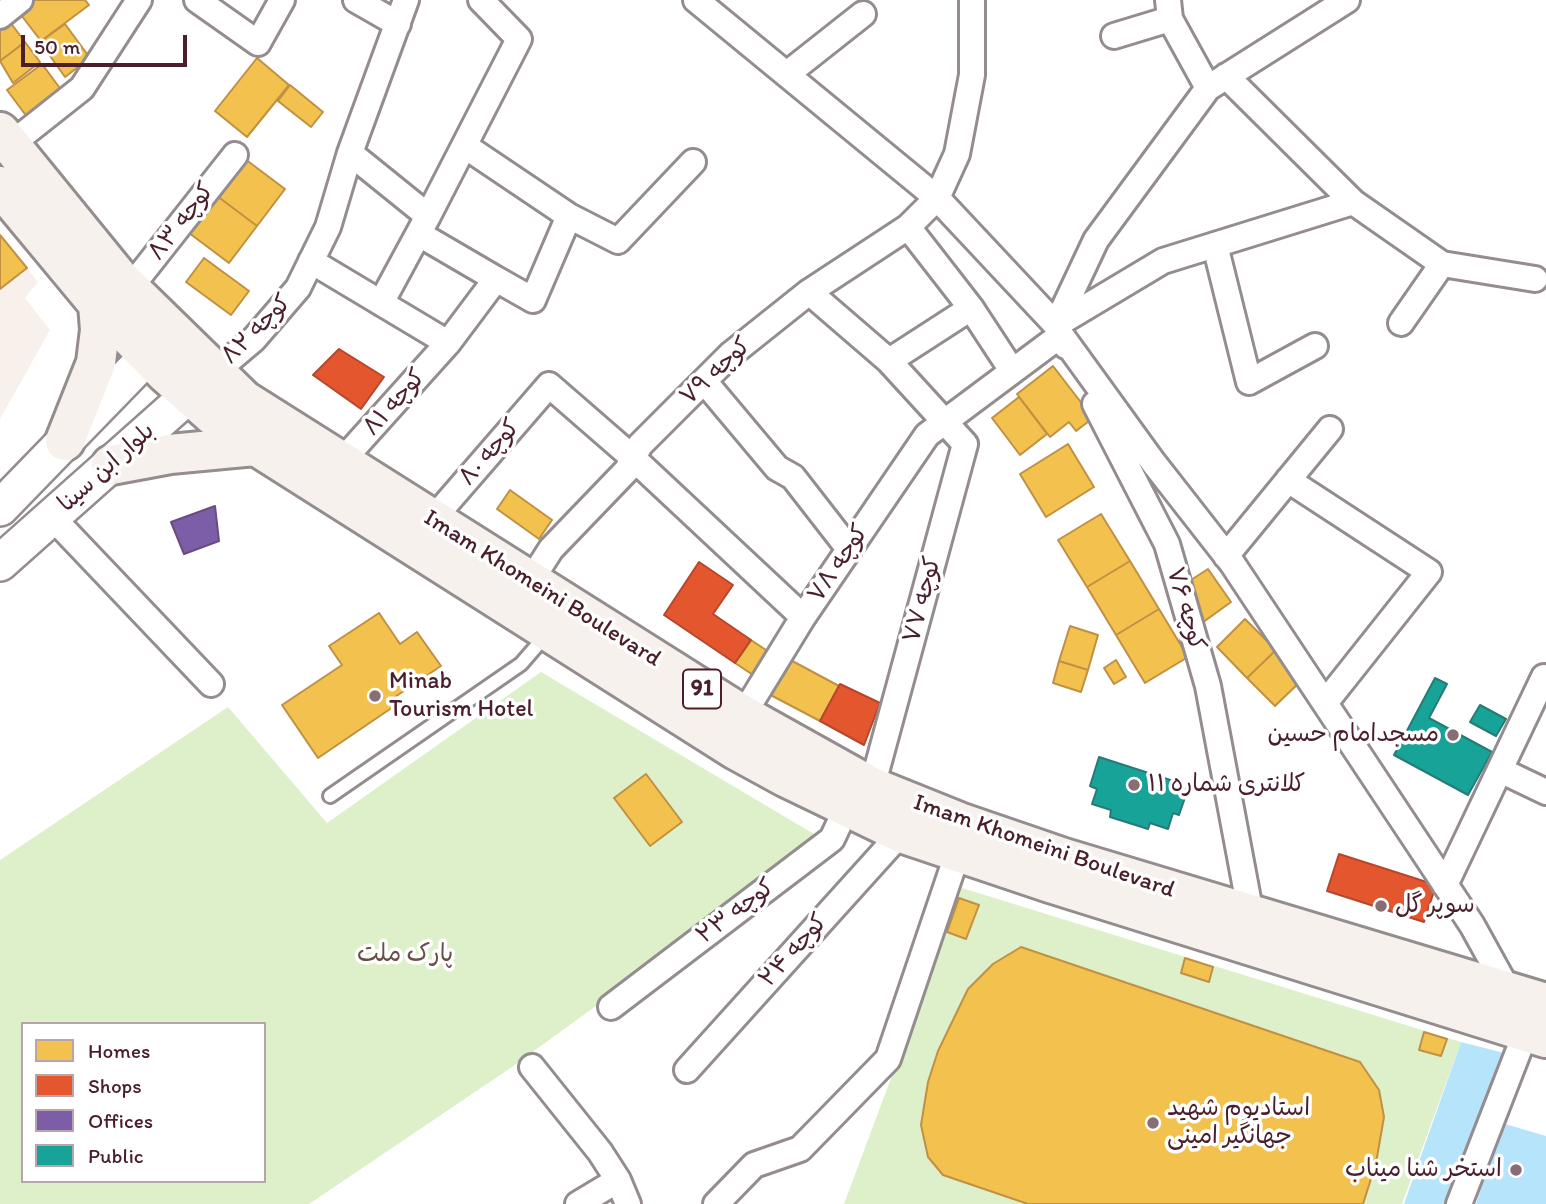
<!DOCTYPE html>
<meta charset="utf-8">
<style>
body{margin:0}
#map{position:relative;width:1546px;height:1204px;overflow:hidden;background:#fff;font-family:Itim,sans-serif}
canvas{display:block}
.legend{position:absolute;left:21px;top:1022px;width:245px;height:161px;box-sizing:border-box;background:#fff;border:2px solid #b7a5aa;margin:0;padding:9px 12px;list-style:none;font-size:21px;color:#4a1f2b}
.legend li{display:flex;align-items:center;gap:14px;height:35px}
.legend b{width:35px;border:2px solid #b7a5aa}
.scale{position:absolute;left:21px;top:35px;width:166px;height:32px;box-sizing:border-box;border:4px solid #4a1f2b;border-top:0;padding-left:9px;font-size:21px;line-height:24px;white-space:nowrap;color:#4a1f2b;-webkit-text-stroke:5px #fff;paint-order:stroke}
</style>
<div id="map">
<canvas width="1546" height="1204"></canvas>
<ul class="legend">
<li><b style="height:19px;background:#f2c14e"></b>Homes</li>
<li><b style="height:19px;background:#e4572e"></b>Shops</li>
<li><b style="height:19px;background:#7b5ea7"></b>Offices</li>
<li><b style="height:19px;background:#17a398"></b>Public</li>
</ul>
<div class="scale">50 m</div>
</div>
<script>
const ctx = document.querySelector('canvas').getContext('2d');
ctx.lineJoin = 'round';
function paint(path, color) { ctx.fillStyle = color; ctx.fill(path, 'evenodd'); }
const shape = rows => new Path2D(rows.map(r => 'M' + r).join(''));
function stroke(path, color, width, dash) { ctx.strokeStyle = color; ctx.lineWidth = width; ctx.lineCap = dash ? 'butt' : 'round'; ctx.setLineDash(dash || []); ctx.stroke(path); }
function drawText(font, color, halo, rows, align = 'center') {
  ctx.font = font + ' Itim,"Playpen Sans Arabic",sans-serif'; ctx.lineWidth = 7; ctx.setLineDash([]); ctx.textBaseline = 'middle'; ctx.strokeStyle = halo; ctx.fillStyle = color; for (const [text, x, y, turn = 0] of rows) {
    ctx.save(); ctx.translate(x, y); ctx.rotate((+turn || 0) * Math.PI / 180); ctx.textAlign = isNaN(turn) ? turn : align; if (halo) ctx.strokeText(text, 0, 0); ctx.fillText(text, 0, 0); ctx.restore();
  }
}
paint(shape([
 [27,268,38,282,25,298,50,330,0,419,0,289]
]), '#f8f0eb');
paint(shape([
 [541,672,824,840,512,1067,309,1204,0,1204,0,860,228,707,327,823],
 [23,1024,264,1024,264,1181,23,1181],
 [962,888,1461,1042,1402,1204,844,1204]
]), '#ddf0c9');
paint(shape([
 [1461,1042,1508,1054,1452,1204,1404,1204],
 [1502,1123,1546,1136,1546,1204,1476,1204]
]), '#b6e4fa');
const homes = shape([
 [33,0,85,0,89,5,41,41,18,11,33,0],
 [10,22,25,42,0,61,0,29,10,22],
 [65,24,90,58,65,77,40,42,65,24],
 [25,42,40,62,13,83,0,61,25,42],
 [257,58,289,85,247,137,215,111,257,58],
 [42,64,65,95,30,121,7,90,42,64],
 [290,85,323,112,311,127,278,101,290,85],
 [241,156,285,189,257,226,213,193,241,156],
 [213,193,257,226,229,263,185,230,213,193],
 [0,235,27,268,0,289,0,235],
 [204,258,249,291,231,315,186,282,204,258],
 [1053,366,1093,418,1076,431,1069,422,1050,437,1017,394,1053,366],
 [1019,397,1047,434,1020,455,992,418,1019,397],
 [1068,444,1094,487,1046,517,1020,474,1068,444],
 [510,490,552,520,539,539,497,509,510,490],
 [1101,514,1130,561,1087,587,1058,540,1101,514],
 [1130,561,1159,609,1116,635,1087,587,1130,561],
 [1208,569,1231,602,1202,623,1191,580,1208,569],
 [1159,609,1188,657,1145,683,1116,635,1159,609],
 [379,613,400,644,417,632,441,666,392,699,396,705,318,758,282,705,342,665,329,646,379,613],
 [1245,619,1276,650,1247,678,1217,647,1245,619],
 [1070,626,1098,635,1088,670,1059,661,1070,626],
 [751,640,772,654,756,677,735,663,751,640],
 [1276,650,1303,679,1275,706,1247,678,1276,650],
 [783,656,839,686,820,721,763,691,783,656],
 [1116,660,1126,677,1114,684,1104,668,1116,660],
 [1059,661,1088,670,1081,692,1053,683,1059,661],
 [646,774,682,822,650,846,614,798,646,774],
 [959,898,979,905,966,939,947,932,959,898],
 [1021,947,1360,1062,1379,1090,1384,1117,1376,1163,1363,1204,1028,1204,943,1175,928,1157,921,1125,928,1082,938,1051,968,989,993,964,1021,947],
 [1185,958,1213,967,1209,982,1181,973,1185,958],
 [1424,1032,1447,1039,1441,1056,1419,1050,1424,1032]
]);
paint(homes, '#f2c14e');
stroke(homes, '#c09044', 2);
const shops = shape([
 [339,349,384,377,361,409,313,375,339,349],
 [699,562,733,585,713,614,751,640,735,663,664,615,699,562],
 [840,684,880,703,864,745,820,721,840,684],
 [1339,854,1436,885,1424,922,1327,891,1339,854]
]);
paint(shops, '#e4572e');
stroke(shops, '#b6462d', 2);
const offices = shape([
 [215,506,219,541,184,554,171,522,215,506]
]);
paint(offices, '#7b5ea7');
stroke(offices, '#6c4b82', 2);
const public = shape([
 [1435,678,1447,684,1429,718,1492,752,1468,795,1394,755,1435,678],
 [1480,705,1506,719,1496,736,1470,722,1480,705],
 [1099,757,1189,786,1179,815,1173,813,1168,829,1150,823,1148,829,1110,817,1111,810,1092,804,1097,789,1090,786,1099,757]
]);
paint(public, '#17a398');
stroke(public, '#267b77', 2);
const service = shape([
 [330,796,521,664,547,634]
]);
const minor = shape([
 [197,0,258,43,282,0],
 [356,0,398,24],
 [972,0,972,75,957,154,937,198,1056,325,1163,261,1353,202,1226,76],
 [1168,0,1170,19,1208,88],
 [0,16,20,0],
 [1114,36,1170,19],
 [787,74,863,14],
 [10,145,82,88,139,0],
 [465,146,569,216,618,241,693,162],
 [350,153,428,216,381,303],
 [1353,202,1442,264,1535,279],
 [428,216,519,39,481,0],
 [908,227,971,308,1011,369],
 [1215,245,1249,382,1315,346],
 [311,261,448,343],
 [496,279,533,300,569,216],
 [130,288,235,155],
 [809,292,889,361,965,444,872,787],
 [1401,323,1442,264],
 [1066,346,1056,325,1096,240,1208,88,1347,0],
 [889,361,971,308],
 [215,372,254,339,298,288,328,227,350,153,406,0],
 [704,381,777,468,793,477,849,549],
 [1095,404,1167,544,1208,686,1251,915],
 [341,462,448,343,496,279,419,234],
 [1288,480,1429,572,1325,703],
 [52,517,211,684],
 [432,520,549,385,633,458,803,617],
 [1226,556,1330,429],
 [530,582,551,549,627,470,640,445,730,355,809,292,908,227,937,198,696,0],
 [743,715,803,617,927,435,1061,335,1153,462,1232,563,1472,925,1509,992],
 [1500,770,1546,792],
 [1445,885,1544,677],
 [611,1007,832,839,847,807],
 [532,1067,600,1152,618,1180,628,1204],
 [687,1070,901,833],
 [578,1204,618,1180],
 [716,1204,754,1165,800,1149,888,1059,958,852],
 [1459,1204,1531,1019]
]);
const secondary = shape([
 [0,508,167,336],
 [0,563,209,377]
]);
const primary = shape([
 [0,132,119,278,244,400,743,715,872,787,959,822,1064,858,1546,1003],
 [0,186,98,304,165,373,226,427,734,749,787,778,901,833,1050,883,1546,1038],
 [65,441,96,363,100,330,98,304],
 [111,465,170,454,255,446]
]);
stroke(service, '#948c8e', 18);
stroke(minor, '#948c8e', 30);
stroke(secondary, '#948c8e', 40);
stroke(primary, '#948c8e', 44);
stroke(service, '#fff', 12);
stroke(minor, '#fff', 24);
stroke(secondary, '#fff', 35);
stroke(primary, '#f6f1ec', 38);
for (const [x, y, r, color] of [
 [375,696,7,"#896d75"],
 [1453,735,7,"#896d75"],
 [1134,785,7,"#896d75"],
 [1381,906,7,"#896d75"],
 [1153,1123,7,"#896d75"],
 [1516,1170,7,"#896d75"]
]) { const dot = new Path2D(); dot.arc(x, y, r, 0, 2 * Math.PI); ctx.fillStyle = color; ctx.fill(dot); stroke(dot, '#fff', 2.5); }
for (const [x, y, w] of [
 [702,689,38]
]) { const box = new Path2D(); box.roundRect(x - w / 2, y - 19.5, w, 39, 5); ctx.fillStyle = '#fff'; ctx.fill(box); stroke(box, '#4a1f2b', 2); }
drawText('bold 23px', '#4a1f2b', null, [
 ["91",702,689]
]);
drawText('24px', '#4a1f2b', '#fff', [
 ["کوچه ۸۳",182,222,-52],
 ["کوچه ۸۲",257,330,-45],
 ["کوچه ۷۹",716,372,-43],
 ["کوچه ۸۱",395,403,-48],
 ["کوچه ۸۰",490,453,-49],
 ["بلوار ابن سینا",107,468,-42],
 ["کوچه ۷۸",839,564,-56],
 ["Imam Khomeini Boulevard",542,589,32],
 ["کوچه ۷۷",923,600,-75],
 ["کوچه ۷۶",1185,609,74],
 ["Imam Khomeini Boulevard",1044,847,19],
 ["کوچه ۲۳",736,912,-37],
 ["کوچه ۲۴",794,951,-48]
]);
drawText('24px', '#4a1f2b', '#fff', [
 ["Minab",389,682],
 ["Tourism Hotel",389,710],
 ["مسجدامام حسین",1439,735,"right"],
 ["کلانتری شماره ۱۱",1148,785],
 ["سوپر گل",1395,906],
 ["استادیوم شهید",1167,1109],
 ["جهانگیر امینی",1167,1137],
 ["استخر شنا میناب",1502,1170,"right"]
], 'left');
drawText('24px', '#685048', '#fff', [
 ["پارک ملت",405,955]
]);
</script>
